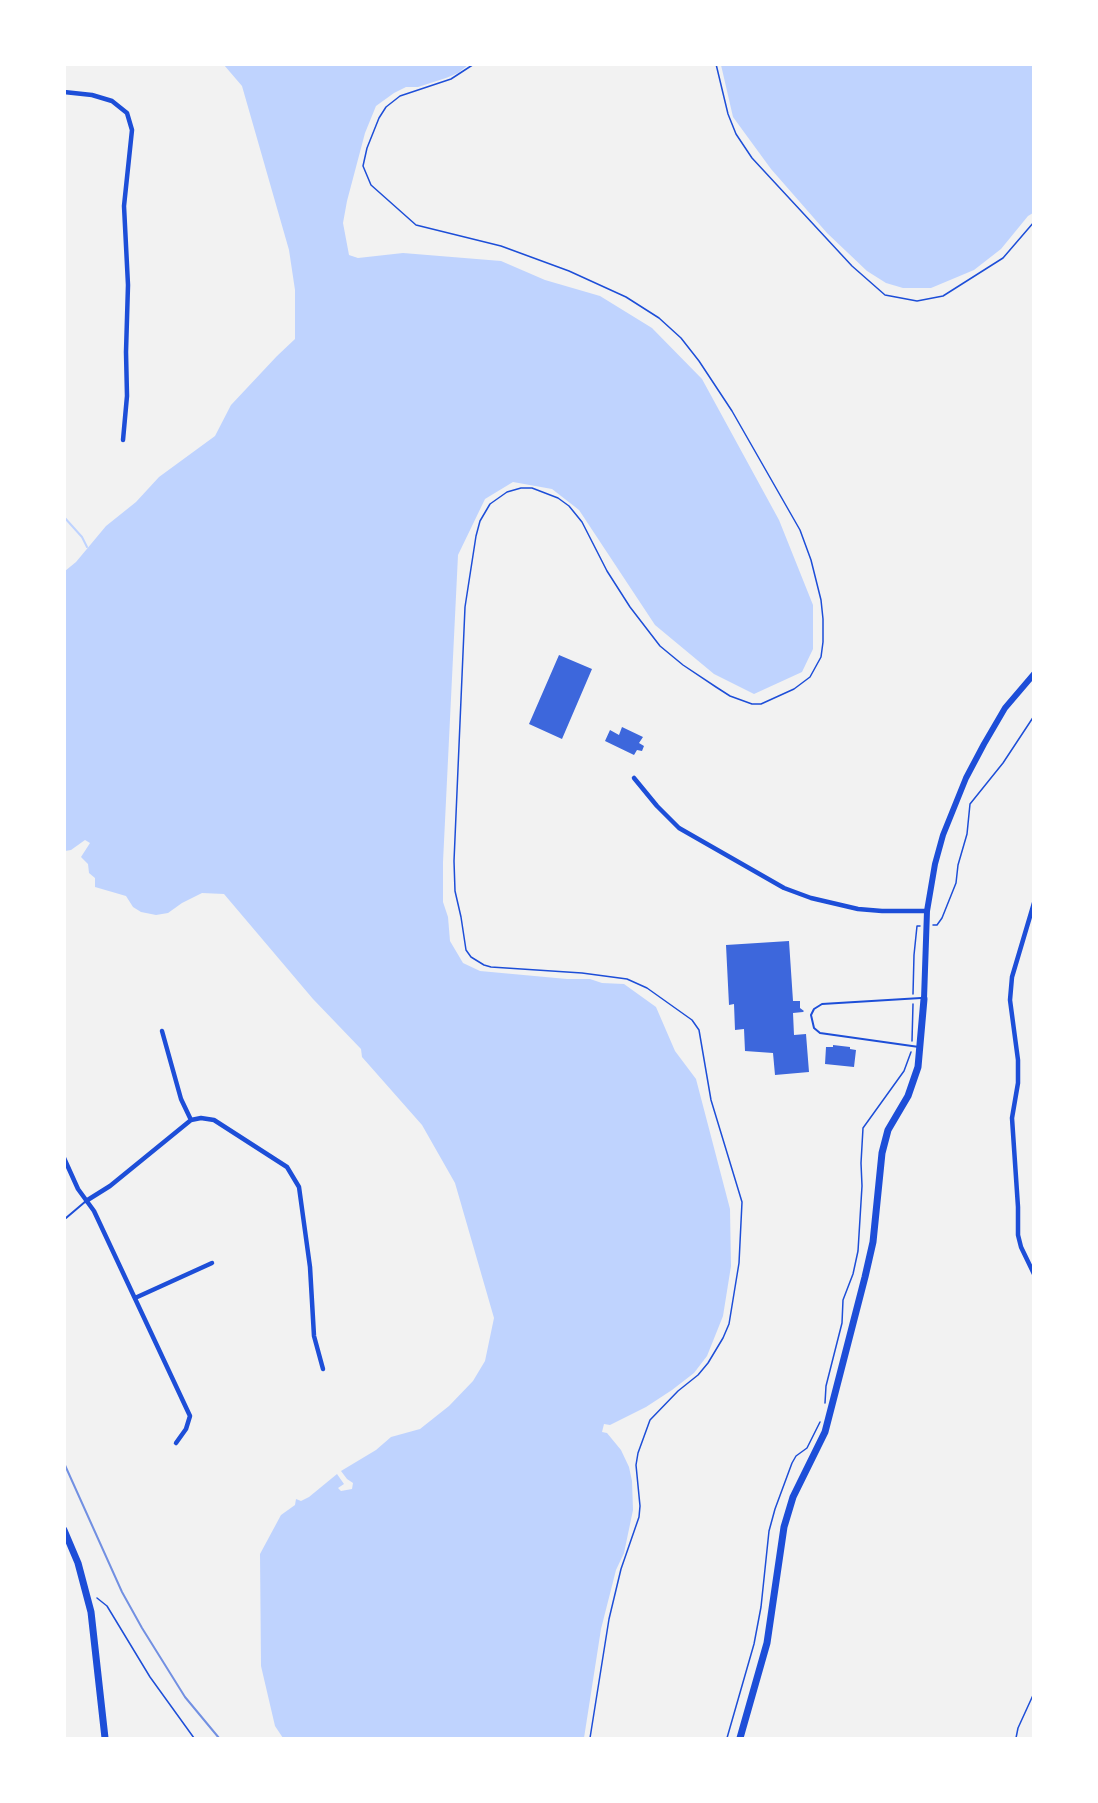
<!DOCTYPE html>
<style>
body{margin:0}
#map{position:relative;width:1098px;height:1803px;overflow:hidden;background:#f2f2f2;font-family:"Alegreya Sans",sans-serif}
canvas{display:block}
.frame{position:absolute;inset:0;border:66px solid #fff;pointer-events:none}
</style>
<div id="map">
<canvas width="1098" height="1803"></canvas>
<div class="frame"></div>
</div>
<script>
const ctx = document.querySelector('canvas').getContext('2d');
ctx.lineJoin = 'round';
function paint(path, color) { ctx.fillStyle = color; ctx.fill(path, 'evenodd'); }
const shape = rows => new Path2D(rows.map(r => 'M' + r).join(''));
function stroke(path, color, width, dash) { ctx.strokeStyle = color; ctx.lineWidth = width; ctx.lineCap = dash ? 'butt' : 'round'; ctx.setLineDash(dash || []); ctx.stroke(path); }
paint(shape([
 [224,65,468,65,458,73,446,78,418,87,406,87,394,93,376,106,365,133,347,201,343,223,349,255,358,258,403,253,501,261,545,280,600,296,652,328,702,379,779,520,813,605,813,649,802,672,754,694,714,674,655,625,579,510,552,489,513,482,485,499,458,555,443,862,443,902,448,917,450,941,463,963,480,971,567,979,590,979,602,983,624,984,656,1007,675,1051,696,1079,730,1209,731,1266,723,1316,707,1356,694,1373,672,1390,646,1407,610,1425,604,1424,602,1432,607,1433,621,1450,629,1467,632,1481,633,1510,624,1553,616,1570,601,1629,584,1738,283,1738,275,1726,261,1666,260,1554,281,1515,295,1505,296,1499,301,1501,309,1497,337,1474,344,1484,338,1488,341,1491,352,1489,353,1483,347,1479,341,1471,376,1450,391,1437,420,1429,449,1406,473,1381,485,1361,494,1318,455,1183,422,1125,362,1057,361,1049,313,999,224,894,202,893,182,903,168,913,156,915,141,912,133,907,126,896,95,887,95,878,89,873,88,864,81,857,90,843,85,840,71,850,65,851,65,571,76,562,106,526,136,502,159,477,215,436,231,405,277,356,295,339,295,290,289,250,242,86],
 [721,65,1033,65,1033,213,1028,216,1001,249,974,270,931,288,903,288,886,283,867,271,827,233,771,169,733,117]
]), '#bfd3fe');
stroke(shape([
 [64,517,82,537,87,547]
]), '#bfd3fe', 2);
paint(shape([
 [559,655,592,669,562,739,529,724],
 [622,727,643,737,639,743,644,746,642,751,637,750,634,755,605,741,610,730,619,735],
 [789,941,793,1001,800,1001,800,1008,804,1011,803,1012,793,1013,794,1035,806,1034,809,1072,775,1075,773,1053,745,1051,744,1029,735,1030,734,1004,729,1005,726,945],
 [833,1045,850,1047,850,1049,856,1050,854,1067,825,1064,826,1047,833,1047]
]), '#3d67dc');
stroke(shape([
 [474,64,451,79,400,96,386,107,379,118,367,148,363,166,371,185,416,225,501,246,569,271,626,297,659,318,681,338,699,361,732,411,800,530,811,560,821,600,823,619,823,642,821,657,810,677,794,689,761,704,752,704,730,696,716,687,683,665,660,646,630,607,607,571,582,522,569,506,558,498,532,488,521,488,507,492,490,504,480,521,476,536,465,607,454,861,455,891,461,917,466,950,471,957,484,965,491,967,582,973,627,979,647,988,692,1020,699,1030,711,1100,742,1202,739,1263,729,1324,723,1338,708,1363,698,1375,678,1391,650,1420,638,1453,636,1465,640,1506,639,1517,621,1569,609,1619,590,1738],
 [716,64,728,114,736,134,752,158,852,266,885,295,917,301,943,296,1003,258,1034,222],
 [933,925,937,925,942,918,956,883,958,865,967,834,970,804,1003,763,1034,716],
 [913,994,914,955,917,926,920,926],
 [912,1041,913,1004],
 [825,1403,826,1386,842,1323,843,1300,853,1274,858,1251,862,1186,861,1163,863,1128,904,1071,911,1052],
 [97,1598,107,1606,150,1677,194,1738],
 [727,1738,754,1644,761,1607,769,1531,775,1509,792,1463,796,1456,807,1448,820,1422],
 [1016,1738,1018,1728,1034,1693]
]), '#1d4ed8', 1.5);
stroke(shape([
 [919,1047,820,1033,814,1028,811,1015,814,1009,822,1004,921,998],
 [66,1218,86,1201]
]), '#1d4ed8', 2);
stroke(shape([
 [64,92,92,95,112,101,127,113,132,130,124,206,128,285,126,352,127,396,123,440],
 [634,778,657,806,679,828,784,888,811,898,858,909,882,911,927,911],
 [1034,903,1012,977,1010,1000,1018,1060,1018,1083,1012,1118,1018,1207,1018,1235,1021,1247,1034,1274],
 [162,1031,181,1099,191,1120],
 [64,1158,78,1189,94,1211,190,1416,186,1429,176,1443],
 [86,1201,110,1186,191,1120,201,1118,214,1120,287,1167,299,1187,310,1267,314,1336,323,1369],
 [135,1298,212,1263]
]), '#1d4ed8', 4.5);
stroke(shape([
 [924,999,927,911,935,864,943,835,966,778,984,744,1005,708,1034,674]
]), '#1d4ed8', 6);
stroke(shape([
 [64,1530,78,1563,91,1612,105,1738],
 [740,1738,767,1643,784,1527,793,1497,825,1432,865,1277,873,1242,882,1153,888,1130,908,1096,918,1067,924,999]
]), '#1d4ed8', 7);
stroke(shape([
 [64,1463,122,1592,142,1628,185,1697,219,1738]
]), '#7290e2', 2);
</script>
